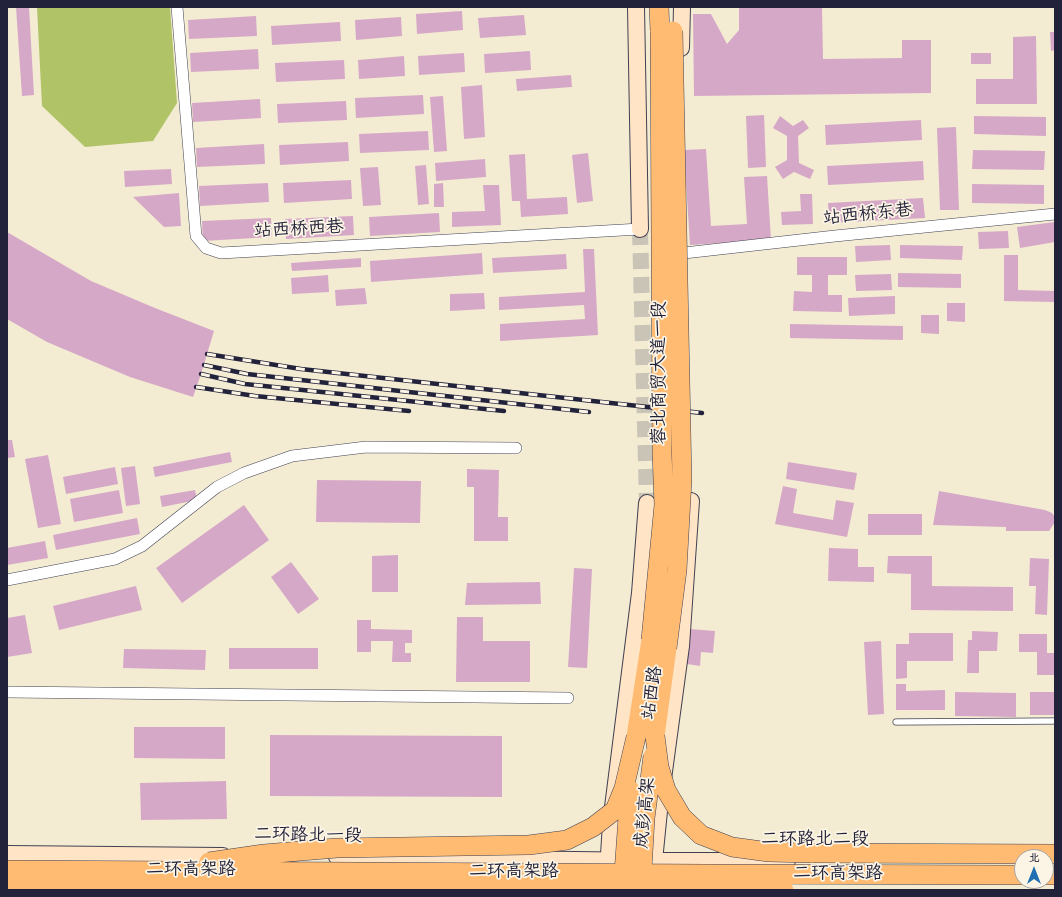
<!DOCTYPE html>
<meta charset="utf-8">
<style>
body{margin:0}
#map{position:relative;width:1062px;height:897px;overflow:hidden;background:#f3ecd3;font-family:"Indie Flower","LXGW WenKai TC",sans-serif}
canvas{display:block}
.frame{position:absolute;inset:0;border:8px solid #22223b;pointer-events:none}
.north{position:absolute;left:1014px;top:849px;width:40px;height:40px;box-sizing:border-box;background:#fcf5e5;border:1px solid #a5a1a1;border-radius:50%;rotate:0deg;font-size:11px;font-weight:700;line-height:16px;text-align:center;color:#22223b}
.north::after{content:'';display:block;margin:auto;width:14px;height:18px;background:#1f6fb2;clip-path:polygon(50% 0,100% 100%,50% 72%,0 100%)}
</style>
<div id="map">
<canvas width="1062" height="897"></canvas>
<div class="frame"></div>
<div class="north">北</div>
</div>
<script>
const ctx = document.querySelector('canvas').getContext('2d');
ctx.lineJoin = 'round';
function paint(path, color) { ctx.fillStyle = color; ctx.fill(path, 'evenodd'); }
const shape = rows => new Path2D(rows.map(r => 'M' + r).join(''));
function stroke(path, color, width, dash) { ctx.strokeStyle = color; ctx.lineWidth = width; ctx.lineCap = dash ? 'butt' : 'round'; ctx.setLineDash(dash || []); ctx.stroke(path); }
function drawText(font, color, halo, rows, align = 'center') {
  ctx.font = font + ' "Indie Flower","LXGW WenKai TC",sans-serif'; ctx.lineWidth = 3.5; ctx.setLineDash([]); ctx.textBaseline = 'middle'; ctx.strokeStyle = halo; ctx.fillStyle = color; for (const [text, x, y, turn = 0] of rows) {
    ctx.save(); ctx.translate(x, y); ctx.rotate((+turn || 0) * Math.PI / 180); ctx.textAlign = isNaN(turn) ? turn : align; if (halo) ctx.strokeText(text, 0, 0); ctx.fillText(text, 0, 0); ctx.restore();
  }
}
paint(shape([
 [37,7,170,7,177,103,153,141,85,147,42,106]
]), '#b0c367');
paint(shape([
 [16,7,29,7,34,95,22,96],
 [739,7,822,7,823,59,902,58,902,40,931,40,931,93,694,96,693,14,711,14,727,44,739,30],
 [462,11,463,30,417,34,416,14],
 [524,15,526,35,480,38,478,18],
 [256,16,257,36,189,39,188,20],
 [401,17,402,36,356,40,355,20],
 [340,22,341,41,272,45,271,26],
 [1050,32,1055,32,1055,50,1051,51],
 [1036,36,1037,104,976,104,976,79,1013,79,1013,37],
 [258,49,259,69,191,72,190,53],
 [530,51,531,70,485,73,484,54],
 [464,53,465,72,419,75,418,56],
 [971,53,991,53,991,64,971,64],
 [404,56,405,76,359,79,358,60],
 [344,60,345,79,276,82,275,63],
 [571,75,572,87,517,91,516,79],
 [482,85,485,137,464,139,461,87],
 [423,95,424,114,356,118,355,98],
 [443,96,447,151,434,152,430,97],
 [260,99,261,118,193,122,192,103],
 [346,101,347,120,278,123,277,104],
 [764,115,766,167,748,168,746,116],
 [780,116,793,126,803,120,809,128,798,136,799,163,814,170,810,179,794,172,783,179,775,167,787,160,787,136,773,128],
 [974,116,1046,117,1046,136,974,134],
 [921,120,922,140,826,145,825,125],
 [956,127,959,210,940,210,937,128],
 [428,131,429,150,360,153,359,134],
 [348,142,349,161,280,165,279,145],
 [264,144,265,164,197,167,196,148],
 [706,149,711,226,747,224,744,177,767,176,771,240,690,245,684,150],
 [973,150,1045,151,1044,170,972,169],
 [588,153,593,201,577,203,572,155],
 [525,154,527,199,567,197,568,214,521,217,520,201,512,201,509,155],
 [485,159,486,177,436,181,435,163],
 [923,161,924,180,828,185,827,166],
 [426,165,429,204,418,205,415,166],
 [378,167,381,205,363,206,360,168],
 [171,169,172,184,125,187,124,171],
 [351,180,352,199,284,203,283,183],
 [268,183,269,202,200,206,199,186],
 [443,183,444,207,434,207,434,184],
 [972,184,1044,185,1044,204,972,203],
 [483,185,499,185,501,225,452,227,452,212,485,211],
 [179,193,181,226,164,227,133,197],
 [800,194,812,194,813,224,782,225,781,212,801,211],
 [923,198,925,218,829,223,828,203],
 [439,213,440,232,370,236,369,217],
 [353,216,354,235,286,239,285,219],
 [271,218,272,237,203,241,202,221],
 [1055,222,1055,242,1020,248,1017,227],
 [1008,231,1009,248,979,249,978,232],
 [7,232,91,281,155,308,214,331,201,374,193,397,130,377,47,342,7,319],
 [890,245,891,260,856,262,855,246],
 [900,245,963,246,962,260,900,258],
 [583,249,594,249,598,335,500,341,500,324,585,319,584,305,499,310,499,297,585,292],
 [482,253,483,274,371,282,370,261],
 [566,254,567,269,493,273,492,258],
 [1004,255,1018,255,1018,290,1055,291,1055,302,1004,301],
 [797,257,847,257,847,275,828,275,828,295,842,295,842,312,793,311,794,291,812,292,812,275,797,275],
 [361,258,361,267,292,271,291,263],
 [898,273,961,274,961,288,898,287],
 [891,274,892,290,856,291,855,275],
 [328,275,329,292,292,294,291,278],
 [365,288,367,304,336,306,335,290],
 [484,293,485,309,450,311,450,294],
 [895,296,895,314,849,316,848,298],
 [947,303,965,303,965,322,947,321],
 [921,315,939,315,939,334,921,333],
 [790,324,903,326,903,340,790,338],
 [7,440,12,440,15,457,7,458],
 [230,452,232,462,155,477,153,467],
 [48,455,61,524,38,528,25,459],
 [788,462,857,473,854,490,786,479],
 [135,466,140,504,126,506,121,468],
 [115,467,118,484,66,494,63,477],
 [467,469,499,470,498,517,508,517,508,541,474,541,474,487,467,487],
 [317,480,421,481,420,523,316,522],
 [783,486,797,489,793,513,833,520,836,500,854,503,847,537,775,524],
 [119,490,123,513,74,522,70,499],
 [195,490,197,500,162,507,160,496],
 [939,491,1045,510,1052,513,1055,517,1055,522,1049,531,1006,531,1006,527,933,525],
 [244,505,269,540,182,603,156,568],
 [868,514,922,514,922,535,868,535],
 [137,518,140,534,56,550,53,535],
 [45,541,48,558,7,565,7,548],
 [829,548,858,549,858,567,874,567,874,582,828,581],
 [398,555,398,592,372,592,372,556],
 [888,556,932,556,932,586,1013,587,1013,611,911,610,911,574,887,573],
 [1030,558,1049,559,1047,615,1035,614,1036,586,1029,586],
 [291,562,319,599,298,614,271,577],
 [574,568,592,569,587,668,568,667],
 [540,582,541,604,465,605,467,583],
 [136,586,142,610,59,630,53,606],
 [25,615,32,653,7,657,7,618],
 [457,617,483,617,483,641,530,641,530,682,456,682],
 [357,620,371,620,371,629,412,630,412,643,405,643,405,653,411,653,411,662,392,662,393,641,371,641,371,652,357,652],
 [690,629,715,631,713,653,701,652,700,666,687,664],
 [972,631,998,632,997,651,979,651,979,673,967,673,968,640,972,640],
 [909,633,953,633,953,661,907,661,907,678,896,679,896,644,909,644],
 [1019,634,1047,634,1047,653,1055,653,1055,675,1037,675,1037,652,1019,652],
 [881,641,884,714,868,715,864,642],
 [229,648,318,648,318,669,229,669],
 [124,649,206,650,205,670,123,668],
 [896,684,906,684,906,691,945,690,945,710,896,710],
 [955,692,1016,693,1016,717,955,716],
 [1030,692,1055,692,1055,715,1030,715],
 [134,727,225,727,225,759,134,758],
 [270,735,502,736,502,797,270,796],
 [226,781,227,819,141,820,140,783]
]), '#d6a8c7');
stroke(shape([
 [640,229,647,503]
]), '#c9c4b5', 16, [16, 8]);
const service = shape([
 [896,722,1055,721]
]);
const minor = shape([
 [177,7,196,236,206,248,221,253,640,229],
 [684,253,835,236,1055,214],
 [7,580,115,559,142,546,217,487,244,473,292,456,366,447,516,448],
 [7,692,568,698]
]);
const secondary = shape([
 [636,7,640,229],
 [681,48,682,7],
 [7,854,223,856],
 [337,857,654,861,787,861],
 [608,871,611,823,640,593,647,503],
 [653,871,660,801,681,646,691,501]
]);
const trunk = shape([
 [659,7,660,32],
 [655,736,667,648],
 [636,737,651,640],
 [811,853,1055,854],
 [1046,875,1055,875]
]);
stroke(service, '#414052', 7);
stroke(minor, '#414052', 12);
stroke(secondary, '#414052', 18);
stroke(trunk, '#414052', 20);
stroke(service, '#fff', 5.5);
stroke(minor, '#fff', 11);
stroke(secondary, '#ffe4c6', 16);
stroke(trunk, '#febb71', 19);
const rail = shape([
 [207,354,301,369,702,413],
 [204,365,247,374,589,412],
 [201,374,245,384,504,411],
 [196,387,255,396,409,411]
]);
stroke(rail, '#22223b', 4.5);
stroke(rail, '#fcf5e5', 3, [9]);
const trunkBridge = shape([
 [651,640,664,505,662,453,660,32],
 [667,648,677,570,682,480,673,31],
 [655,736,659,767,666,790,682,817,701,835,732,847,769,852,811,853],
 [209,862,264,854,337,848,529,845,567,840,593,827,615,810,624,788,636,737],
 [7,870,707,874,1022,875],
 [7,887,784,890],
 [623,887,630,790],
 [641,887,645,818,653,756]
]);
stroke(trunkBridge, '#414052', 20, []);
stroke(trunkBridge, '#febb71', 19);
drawText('18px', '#22223b', '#fcf5e5', [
 ["站西桥东巷",868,216,-6],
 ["站西桥西巷",299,231,-3],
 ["蓉北商贸大道一段",661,373,-90],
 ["站西路",654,693,-82],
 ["成彭高架",647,813,-84],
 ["二环路北一段",308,837,1],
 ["二环路北二段",815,841],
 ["二环高架路",191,871],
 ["二环高架路",514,873],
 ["二环高架路",838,875]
]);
</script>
